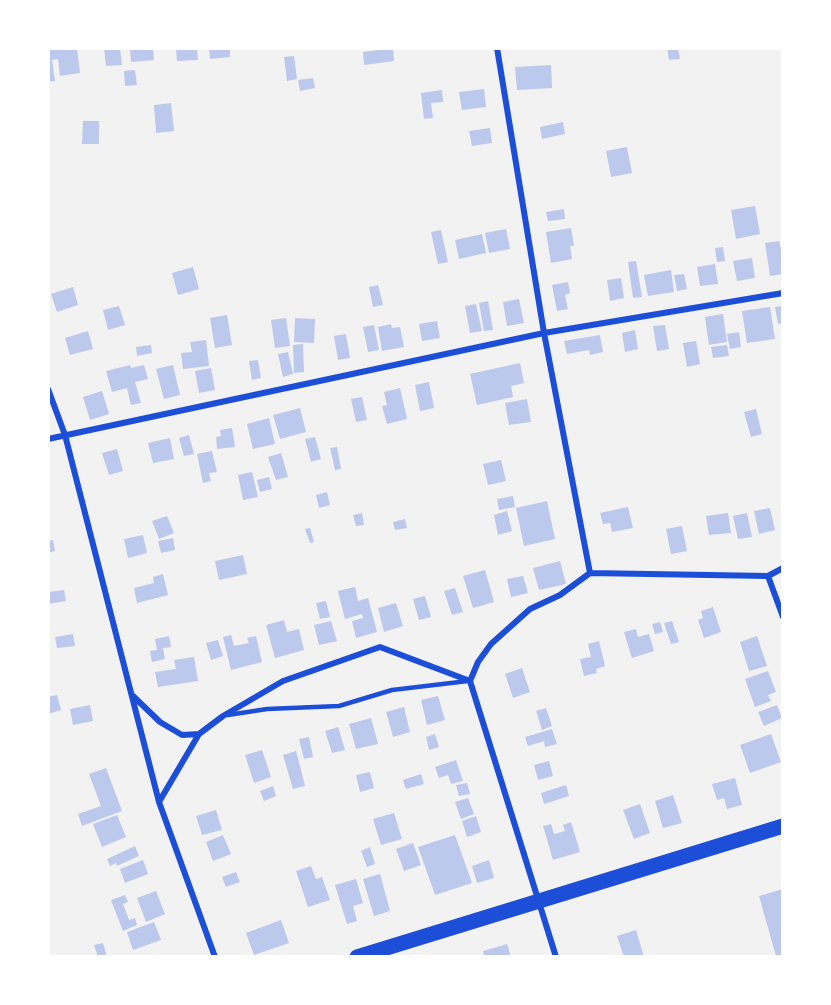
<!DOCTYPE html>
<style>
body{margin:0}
#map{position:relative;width:831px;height:1005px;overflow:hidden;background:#f2f2f2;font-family:Raleway,sans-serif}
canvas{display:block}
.frame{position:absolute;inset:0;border:50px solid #fff;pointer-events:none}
</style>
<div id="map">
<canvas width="831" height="1005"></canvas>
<div class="frame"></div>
</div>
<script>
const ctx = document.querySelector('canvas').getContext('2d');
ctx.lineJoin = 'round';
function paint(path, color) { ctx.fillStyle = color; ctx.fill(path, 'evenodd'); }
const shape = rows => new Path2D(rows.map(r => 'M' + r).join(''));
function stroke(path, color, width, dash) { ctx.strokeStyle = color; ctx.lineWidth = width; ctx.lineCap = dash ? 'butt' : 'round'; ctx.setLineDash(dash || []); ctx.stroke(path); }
paint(shape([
 [48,48,77,48,80,73,60,76,58,59,52,60,55,81,48,82],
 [104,48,120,48,122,65,106,66],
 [130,48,153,48,154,60,131,62],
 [176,48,197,48,198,60,177,61],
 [209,48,230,48,230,57,210,59],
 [393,48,394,61,364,65,363,52],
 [667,48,678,48,680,59,669,60],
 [294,56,297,79,287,81,284,57],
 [551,65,552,88,517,90,515,67],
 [135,70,137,85,125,86,124,71],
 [313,78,315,88,300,91,298,80],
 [484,89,486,107,462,110,459,92],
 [442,90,443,102,431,103,433,118,424,119,421,93],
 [171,103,174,131,156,133,154,105],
 [83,121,99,121,99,144,82,144],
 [563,122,565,134,542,139,540,127],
 [490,128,492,143,472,146,469,131],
 [627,147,632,173,611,177,606,151],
 [755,206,760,234,736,239,731,210],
 [564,209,565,219,548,221,546,212],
 [571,228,574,246,570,246,572,259,551,263,546,232],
 [506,229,510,249,489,253,485,233],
 [441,230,448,262,438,264,431,232],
 [482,234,486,253,459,259,455,240],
 [779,241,781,249,783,248,783,274,770,276,765,243],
 [723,247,725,261,717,262,715,248],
 [752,258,755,278,737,281,733,261],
 [636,261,642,297,633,298,628,262],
 [715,264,718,284,700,286,697,267],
 [193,267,199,289,178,295,172,273],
 [671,270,674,292,648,296,644,275],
 [684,274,687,289,677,291,674,275],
 [621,278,624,298,610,301,607,280],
 [568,282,570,293,565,295,568,309,557,311,552,285],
 [378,285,383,305,373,307,369,287],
 [73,287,78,305,57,312,51,294],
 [519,299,524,323,507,326,503,302],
 [488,301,493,330,484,331,479,303],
 [476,304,482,331,470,333,465,306],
 [119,306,125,325,108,330,103,310],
 [783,306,783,323,778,324,775,307],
 [770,307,775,339,747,343,742,311],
 [723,314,727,342,709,345,705,317],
 [227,315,232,345,215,348,210,318],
 [286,318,290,346,275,348,271,320],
 [295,318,315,319,314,343,294,342],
 [437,321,440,338,422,341,419,324],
 [391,324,392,328,400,327,404,347,382,351,378,327],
 [374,325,379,350,368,352,363,327],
 [665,325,669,349,657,351,653,326],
 [635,330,638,349,625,352,622,333],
 [88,331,93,349,70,355,65,338],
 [739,332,741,347,730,349,727,334],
 [346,334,350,358,338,360,334,336],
 [600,335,603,352,590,355,589,350,567,354,564,341],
 [206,340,209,366,183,369,181,353,192,352,190,342],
 [696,341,700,364,687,367,683,343],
 [303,344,304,372,294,373,293,345],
 [151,345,152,353,137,356,136,347],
 [727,345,729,356,713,358,711,347],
 [288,352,293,374,283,377,278,354],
 [258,360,261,378,252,380,249,361],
 [520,363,524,383,511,386,513,397,477,405,470,374],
 [130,365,131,368,144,365,148,379,135,382,141,403,131,405,127,388,112,392,106,371],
 [173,365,180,395,164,399,156,369],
 [211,368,215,390,199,393,195,371],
 [429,382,434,408,420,411,415,385],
 [400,388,407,419,387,424,382,406,387,405,384,392],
 [102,391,109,414,90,420,83,397],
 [362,397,367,420,356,422,351,399],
 [527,399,531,422,509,425,505,403],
 [300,408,306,432,280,439,273,415],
 [756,409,762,434,751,437,744,412],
 [269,418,275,444,253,449,247,424],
 [232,428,235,447,217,449,216,437,221,436,220,430],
 [189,435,194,454,184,456,179,438],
 [315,437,321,459,311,462,305,439],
 [170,438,174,459,153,463,148,443],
 [337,447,341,469,335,470,330,448],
 [117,449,123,471,109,475,102,453],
 [212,451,217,472,209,473,211,481,203,483,197,454],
 [281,453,288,477,276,480,268,457],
 [501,460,506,481,488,485,483,464],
 [252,472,258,497,243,500,238,475],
 [269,477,272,489,260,492,257,480],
 [327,492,330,505,319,508,316,495],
 [513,496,515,507,499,510,497,499],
 [547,501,555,539,524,546,516,508],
 [628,507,633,528,612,532,610,523,603,524,600,513],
 [770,508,775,530,759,534,754,511],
 [507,511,512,531,498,535,494,515],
 [362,513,364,525,356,526,353,515],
 [728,513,731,533,709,535,706,516],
 [747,513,752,537,738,539,733,516],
 [167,516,174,533,159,539,152,521],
 [405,519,407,528,395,530,393,522],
 [682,526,687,551,671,554,666,529],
 [310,528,314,542,310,543,305,529],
 [143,535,147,553,128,558,124,539],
 [173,538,175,550,161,553,158,541],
 [53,540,55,551,48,553,48,541],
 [243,555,247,574,219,580,215,561],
 [560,561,566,584,539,590,533,568],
 [485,570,494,602,473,608,463,576],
 [163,574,168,595,137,603,134,588,154,583,153,577],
 [523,576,528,593,511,597,507,579],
 [355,587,358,601,368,598,377,632,356,638,352,621,363,618,362,614,345,619,338,591],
 [455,588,463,612,452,615,444,591],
 [64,590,66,601,48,604,48,592],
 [425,596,431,617,419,620,413,599],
 [326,601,330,617,320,619,316,603],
 [396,603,403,626,384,632,378,608],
 [713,607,721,632,704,638,698,620,703,618,701,611],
 [284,620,287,632,299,629,304,650,275,658,266,625],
 [331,621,337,641,319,645,314,625],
 [672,621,679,642,671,644,664,623],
 [660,622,663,632,655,634,652,624],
 [636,629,638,637,649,634,654,651,632,658,624,632],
 [73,634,75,646,57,648,55,637],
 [231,635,234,646,249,643,247,638,256,636,262,662,231,670,223,637],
 [169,636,171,647,163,648,165,659,152,662,150,651,157,650,155,639],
 [757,636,767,666,749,671,740,642],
 [218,640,223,656,211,660,206,643],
 [599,641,605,666,596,669,597,673,584,676,580,659,591,657,588,644],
 [194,657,198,681,158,687,155,672,176,669,174,660],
 [522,668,530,692,513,698,505,674],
 [768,671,776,692,768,695,771,701,755,707,745,679],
 [57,695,61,710,48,714,48,697],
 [438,696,445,720,427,725,421,700],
 [90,705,93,721,73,725,70,709],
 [777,705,782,718,764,726,758,712],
 [404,707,410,732,393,737,386,712],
 [546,708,552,726,542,730,536,711],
 [371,718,378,744,356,749,349,724],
 [338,727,345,750,332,753,325,731],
 [552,729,557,744,545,747,544,741,528,746,525,737],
 [435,734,439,747,429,750,426,737],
 [771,734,781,762,750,773,740,745],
 [309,737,313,757,304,759,299,739],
 [262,750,271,777,254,783,245,755],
 [296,751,305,786,293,789,283,755],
 [456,760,463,781,451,784,448,775,439,778,435,767],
 [549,761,553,776,538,780,534,765],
 [106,768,122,811,82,826,78,814,101,806,89,774],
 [370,772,374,788,360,792,356,775],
 [421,774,424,784,406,789,403,780],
 [735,778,742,805,727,809,724,798,717,800,712,784],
 [467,783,470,794,459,796,456,785],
 [566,785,569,796,544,804,541,793],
 [273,786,276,796,264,801,260,791],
 [673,795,682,823,663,828,655,801],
 [468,798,474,814,461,819,455,802],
 [640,804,650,833,634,839,623,810],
 [216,810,222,830,202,835,196,816],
 [394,813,402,839,381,845,373,819],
 [117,815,126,837,102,847,93,824],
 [476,816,481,832,467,837,462,821],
 [571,822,580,852,553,860,543,826,551,824,554,834,565,831,563,825],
 [223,835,231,854,213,861,206,842],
 [455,835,472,883,435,895,418,847],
 [413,843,421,865,404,871,396,849],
 [135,846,139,856,117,866,116,863,110,866,107,859],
 [370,847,375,864,367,867,361,851],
 [143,860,148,874,125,883,120,869],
 [489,860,494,878,477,883,472,866],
 [311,866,316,879,322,877,330,900,308,907,296,871],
 [236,872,240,882,226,887,222,877],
 [380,874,390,911,374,916,363,879],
 [356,879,363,903,353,906,357,921,347,924,335,885],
 [783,889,783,954,776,956,759,896],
 [156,891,165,914,146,922,137,898],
 [125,895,128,902,123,904,129,920,135,918,137,925,123,931,111,900],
 [281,920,289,943,254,955,246,933],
 [154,922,161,940,133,950,127,932],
 [636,930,644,957,624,957,617,936],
 [103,943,107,957,98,957,94,945],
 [507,944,511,957,484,957,483,951]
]), '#bdc9ec');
stroke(shape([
 [228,715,267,709,339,706,392,690,468,681]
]), '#1d4ed8', 4.5);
stroke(shape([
 [497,48,544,333,590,573],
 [48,389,65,435,159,802,215,957],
 [48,439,544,333,783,293],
 [768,576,783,617],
 [470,681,556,957],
 [133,696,160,722,182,735,199,734],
 [159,802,199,734,223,716,283,681,380,647,470,681,478,662,491,644,530,609,560,595,590,573,768,576,783,568]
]), '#1d4ed8', 6);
stroke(shape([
 [357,957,783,826]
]), '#1d4ed8', 15);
</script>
